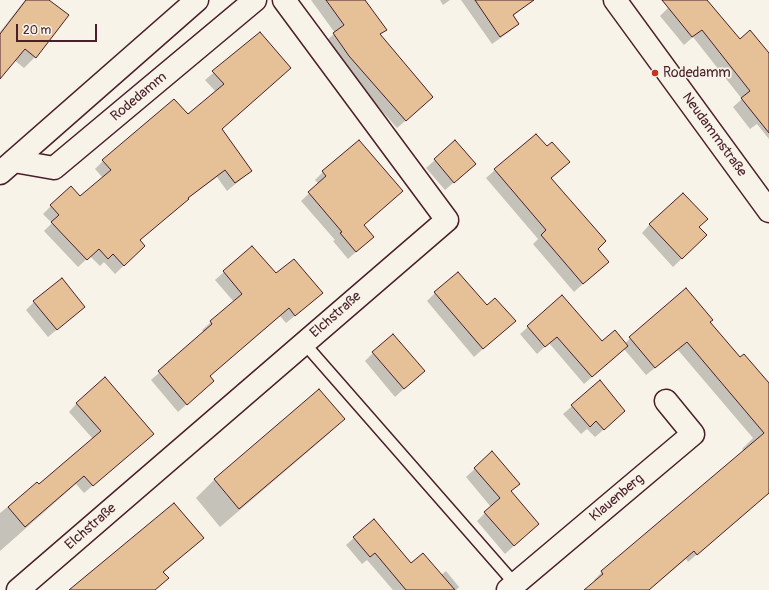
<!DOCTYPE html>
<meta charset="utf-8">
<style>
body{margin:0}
#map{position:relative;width:769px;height:590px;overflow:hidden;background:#f7f3e8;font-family:Pangolin,sans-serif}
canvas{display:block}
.scale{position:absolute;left:16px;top:24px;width:81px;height:18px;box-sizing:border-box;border:2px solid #4a1f2b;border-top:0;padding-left:5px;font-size:12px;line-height:14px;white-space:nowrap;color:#4a1f2b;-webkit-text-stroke:3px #f7f3e8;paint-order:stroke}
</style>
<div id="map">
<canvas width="769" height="590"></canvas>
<div class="scale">20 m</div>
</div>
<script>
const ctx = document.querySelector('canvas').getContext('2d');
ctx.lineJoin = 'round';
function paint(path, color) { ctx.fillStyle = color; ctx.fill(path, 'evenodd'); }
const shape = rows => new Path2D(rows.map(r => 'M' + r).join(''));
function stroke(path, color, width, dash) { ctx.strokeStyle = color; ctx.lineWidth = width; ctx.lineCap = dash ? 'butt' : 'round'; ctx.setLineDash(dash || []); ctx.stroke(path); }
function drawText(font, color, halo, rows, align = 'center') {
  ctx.font = font + ' Pangolin,sans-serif'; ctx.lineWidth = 3.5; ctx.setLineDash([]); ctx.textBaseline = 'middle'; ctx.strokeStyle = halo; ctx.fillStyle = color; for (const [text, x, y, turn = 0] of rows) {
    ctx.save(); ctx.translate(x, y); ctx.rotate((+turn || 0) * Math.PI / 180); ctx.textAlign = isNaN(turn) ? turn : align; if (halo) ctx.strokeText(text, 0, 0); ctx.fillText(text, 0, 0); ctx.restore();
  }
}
paint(shape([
 [25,0,48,0,35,57,24,68,14,60,0,77,0,32],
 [311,0,364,0,385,30,380,35,424,105,397,128,341,65,325,42,335,33],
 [440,0,450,0,443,5],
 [461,0,527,0,529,3,513,16,518,24,509,32,492,44],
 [662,0,706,0,739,41,769,55,769,139,757,124,750,129,733,107,742,99,693,37,684,45,660,16,668,8],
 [260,33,221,129,251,171,227,191,217,177,187,199,139,241,136,254,115,274,104,262,100,266,90,256,78,267,44,231,52,223,43,214,51,206,80,198,103,178,95,169,103,161,188,116,216,92,205,80],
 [547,148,569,162,550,179,597,249,608,262,574,292,533,244,538,239,486,178,495,170],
 [435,160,466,172,445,190,426,168],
 [323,172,373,237,348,259,333,241,335,240,301,201,319,184,315,180],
 [650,224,698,227,697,244,673,267,642,233],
 [224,272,276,275,313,301,286,323,280,316,209,376,213,381,178,412,151,380,204,333,202,330,234,302,215,280],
 [686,289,709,322,740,358,769,385,769,488,744,514,688,562,686,559,649,590,585,590,595,582,594,580,602,572,744,451,742,449,753,438,678,350,646,375,624,349,584,384,549,343,537,354,520,334,562,297,602,343,625,343],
 [435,293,487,307,514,321,474,357,427,301],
 [34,302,84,307,48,337,26,310],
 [373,353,423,371,395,397,365,361],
 [600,382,616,419,595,437,587,429,581,434,563,414],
 [319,390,343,419,325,437,220,527,196,498,214,480],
 [77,403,144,442,84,493,76,484,0,551,0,513,37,483,39,486,93,439,69,412],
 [492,453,519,484,510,492,538,524,505,554,477,521,491,507,466,477],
 [374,520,411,564,441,575,446,571,459,587,456,590,393,590,367,560,362,564,346,545],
 [194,546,163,573,155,590,69,590,116,551,117,553]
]), '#0003');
const building = shape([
 [26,0,49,0,69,15,36,58,25,49,0,79,0,34,26,0],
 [326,0,365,0,387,30,380,34,433,97,406,121,349,56,333,33,344,25,326,0],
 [475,0,534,0,513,15,519,24,500,37,475,0],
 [662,0,707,0,740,39,750,30,769,53,769,133,741,98,750,91,702,30,692,37,662,0],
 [260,32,291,68,222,129,252,171,235,183,225,170,188,198,189,199,140,240,145,246,124,266,113,254,108,259,99,249,87,260,51,222,59,215,50,205,71,186,80,196,111,170,102,160,174,99,188,114,224,84,212,71,260,32],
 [536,134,547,146,552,142,570,162,551,178,606,241,598,249,609,262,583,284,541,235,546,230,494,169,536,134],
 [359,140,403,191,364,225,374,237,356,252,340,233,342,232,308,192,326,176,322,171,359,140],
 [455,140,476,164,454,183,434,159,455,140],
 [683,193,708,219,699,227,707,235,682,259,649,224,683,193],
 [252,246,276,273,294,259,323,293,295,316,289,308,210,376,214,381,187,405,158,371,212,324,210,321,242,294,223,271,252,246],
 [458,272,487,305,495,298,516,321,483,349,434,292,458,272],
 [62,278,85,307,57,330,33,301,62,278],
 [686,288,713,320,710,322,740,357,744,354,769,383,769,493,697,555,694,551,649,590,584,590,603,574,601,571,764,433,687,342,655,368,629,337,686,288],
 [562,295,602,341,615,330,628,346,592,377,557,337,545,347,527,326,562,295],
 [393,334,425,371,404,389,372,352,393,334],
 [105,377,154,434,93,486,84,476,25,527,8,507,37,482,39,484,101,431,76,403,105,377],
 [600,380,625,411,604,430,596,421,590,427,571,405,600,380],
 [319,389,345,419,239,509,214,479,319,389],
 [492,451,520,484,511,491,539,524,514,546,484,512,500,498,474,468,492,451],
 [174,503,204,538,163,572,169,578,155,590,69,590,174,503],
 [374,519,411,563,423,553,455,590,406,590,375,553,370,557,353,537,374,519]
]);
paint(building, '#e6c096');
stroke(building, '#4a1f2b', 1);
const service = shape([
 [304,343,515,584]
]);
const minor = shape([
 [14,161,54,168,255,0],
 [18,590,447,220,284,0],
 [508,590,693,434,666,401]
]);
const tertiary = shape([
 [615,0,769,211]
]);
const secondary = shape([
 [0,173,197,0]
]);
stroke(service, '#4a1f2b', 14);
stroke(minor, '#4a1f2b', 25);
stroke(tertiary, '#4a1f2b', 25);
stroke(secondary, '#4a1f2b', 25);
stroke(service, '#f7f3e8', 11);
stroke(minor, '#f7f3e8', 22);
stroke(tertiary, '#f7f3e8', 22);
stroke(secondary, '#f7f3e8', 22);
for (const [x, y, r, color] of [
 [655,73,4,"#c8321e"]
]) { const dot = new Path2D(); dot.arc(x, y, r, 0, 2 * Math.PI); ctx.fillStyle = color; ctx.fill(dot); stroke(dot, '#f7f3e8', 1.5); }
drawText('14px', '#4a1f2b', '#f7f3e8', [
 ["Rodedamm",663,73]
], 'left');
drawText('14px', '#4a1f2b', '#f7f3e8', [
 ["Rodedamm",139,97,-40],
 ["Neudammstraße",714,135,54],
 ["Elchstraße",336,315,-41],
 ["Klauenberg",617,498,-40],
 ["Elchstraße",91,527,-41]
]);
</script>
